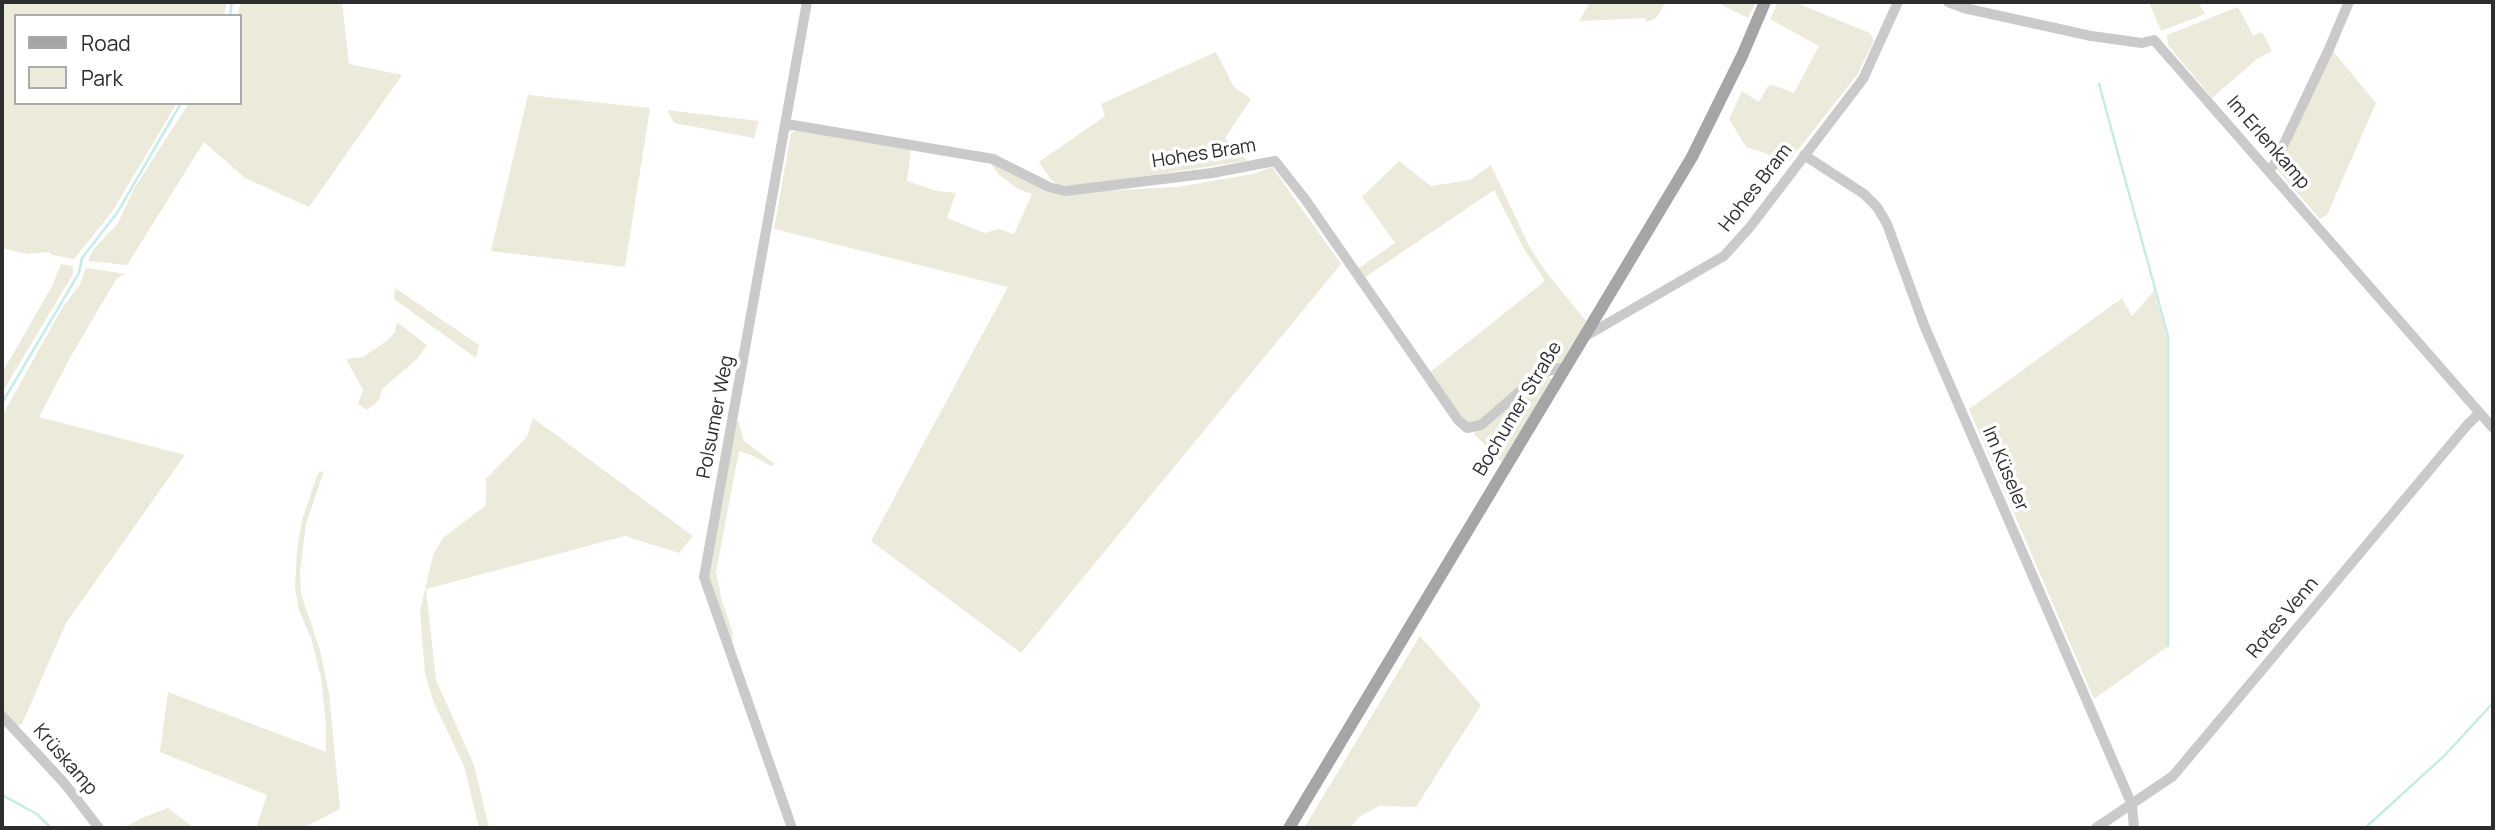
<!DOCTYPE html>
<meta charset="utf-8">
<style>
body{margin:0}
#map{position:relative;width:2495px;height:830px;overflow:hidden;background:#fff;font-family:Manrope,sans-serif}
canvas{display:block}
.frame{position:absolute;inset:0;border:4px solid #2d2d2d;pointer-events:none}
.legend{position:absolute;left:14px;top:14px;width:228px;height:91px;box-sizing:border-box;background:#fff;border:2px solid #ababab;margin:0;padding:9px 12px;list-style:none;font-size:21px;color:#2d2d2d}
.legend li{display:flex;align-items:center;gap:14px;height:35px}
.legend b{width:35px;border:2px solid #ababab}
</style>
<div id="map">
<canvas width="2495" height="830"></canvas>
<div class="frame"></div>
<ul class="legend">
<li><b style="height:9px;background:#a5a5a5"></b>Road</li>
<li><b style="height:19px;background:#ebeadb"></b>Park</li>
</ul>
</div>
<script>
const ctx = document.querySelector('canvas').getContext('2d');
ctx.lineJoin = 'round';
function paint(path, color) { ctx.fillStyle = color; ctx.fill(path, 'evenodd'); }
const shape = rows => new Path2D(rows.map(r => 'M' + r).join(''));
function stroke(path, color, width, dash) { ctx.strokeStyle = color; ctx.lineWidth = width; ctx.lineCap = dash ? 'butt' : 'round'; ctx.setLineDash(dash || []); ctx.stroke(path); }
function drawText(font, color, halo, rows, align = 'center') {
  ctx.font = font + ' Manrope,sans-serif'; ctx.lineWidth = 7; ctx.setLineDash([]); ctx.textBaseline = 'middle'; ctx.strokeStyle = halo; ctx.fillStyle = color; for (const [text, x, y, turn = 0] of rows) {
    ctx.save(); ctx.translate(x, y); ctx.rotate((+turn || 0) * Math.PI / 180); ctx.textAlign = isNaN(turn) ? turn : align; if (halo) ctx.strokeText(text, 0, 0); ctx.fillText(text, 0, 0); ctx.restore();
  }
}
paint(shape([
 [2,2,227,2,224,16,16,16,16,103,177,103,112,212,74,259,52,255,48,252,27,254,2,248],
 [241,2,342,2,349,64,402,75,309,207,245,178,204,142,127,265,88,261,93,250,118,223,135,187,189,103,240,103,240,16,237,16],
 [1590,2,1666,2,1656,18,1646,22,1645,18,1579,21],
 [1716,2,1756,2,1748,18],
 [1778,2,1794,2,1870,33,1874,41,1857,75,1789,161,1746,147,1729,119,1742,91,1759,102,1768,86,1773,85,1794,93,1819,46,1770,19],
 [2149,2,2198,2,2205,14,2161,31],
 [2238,7,2253,36,2262,32,2272,51,2257,59,2212,98,2168,45,2167,35],
 [2333,51,2376,103,2327,215,2320,219,2276,168],
 [1216,52,1234,87,1251,99,1225,138,1247,161,1077,186,1059,185,1051,180,1039,162,1105,116,1101,104],
 [528,95,650,108,625,267,491,251],
 [667,110,759,121,754,138,674,123],
 [797,130,911,149,907,181,937,191,956,193,947,218,985,233,999,229,1014,234,1032,194,1018,189,999,175,989,161,1058,193,1177,187,1253,174,1272,167,1341,264,1021,653,871,541,1008,287,774,229,791,133],
 [1399,161,1431,186,1470,180,1491,165,1529,246,1545,271,1586,321,1560,365,1481,423,1468,423,1460,418,1429,373,1545,281,1523,247,1494,190,1364,278,1359,268,1395,243,1362,197],
 [61,264,73,266,73,274,2,393,2,373,51,288],
 [86,268,126,274,117,278,71,356,39,417,185,455,66,623,22,724,18,726,2,712,2,416,61,310,80,284],
 [395,288,479,345,476,358,394,299],
 [2154,291,2167,336,2167,647,2094,699,1969,409,2122,298,2132,316],
 [397,322,427,345,417,359,382,389,379,400,367,410,358,404,363,390,346,359,363,357,388,340,395,332],
 [1550,377,1552,380,1502,462,1474,434,1534,383],
 [533,418,693,536,679,553,625,536,426,589,436,680,474,765,489,828,479,828,464,766,434,703,425,674,420,611,433,555,443,538,486,505,486,479,527,437],
 [738,420,744,441,775,464,771,466,751,455,739,451,716,572,721,597,733,634,731,644,711,589,708,569,732,434],
 [324,471,306,524,300,572,301,594,320,650,329,693,340,809,303,828,256,828,267,795,160,752,168,692,326,752,326,725,321,677,311,638,299,610,295,587,297,550,302,520,318,473],
 [1420,636,1481,705,1416,807,1379,806,1359,817,1350,828,1304,828],
 [168,808,194,828,123,828,142,818]
]), '#ebeadb');
stroke(shape([
 [230,16,232,2],
 [2099,84,2168,336,2168,646],
 [2,403,79,273,82,258,117,213,181,103],
 [2,795,37,814,51,828],
 [2365,828,2444,756,2493,703]
]), '#c7ebe7', 2.5);
stroke(shape([
 [1948,2,1964,8,2091,36,2142,43,2154,40,2493,428],
 [785,126,793,125,993,159,1049,187,1065,191,1212,173,1275,161,1305,199,1458,420,1467,428,1481,425,1533,380,1546,372,1559,368,1565,370],
 [1804,155,1864,194,1877,207,1887,224,1924,325,2132,805,2134,828],
 [2268,170,2274,165,2329,49,2349,2],
 [1584,337,1724,256,1750,227,1863,79,1898,2],
 [2,716,65,784,99,828],
 [792,828,704,577,807,2],
 [2096,828,2173,776,2468,424,2480,413]
]), '#cacaca', 10);
stroke(shape([
 [1289,828,1692,157,1742,56,1765,2]
]), '#a5a5a5', 12);
drawText('19px', '#2d2d2d', '#fff', [
 ["Im Erlenkamp",2268,143,49],
 ["Hohes Bram",1204,154,-9],
 ["Hohes Bram",1756,188,-52],
 ["Bochumer Straße",1518,409,-59],
 ["Polsumer Weg",716,417,-79],
 ["Im Küseler",2005,469,67],
 ["Rotes Venn",2283,618,-50],
 ["Krüskamp",65,760,49]
]);
</script>
